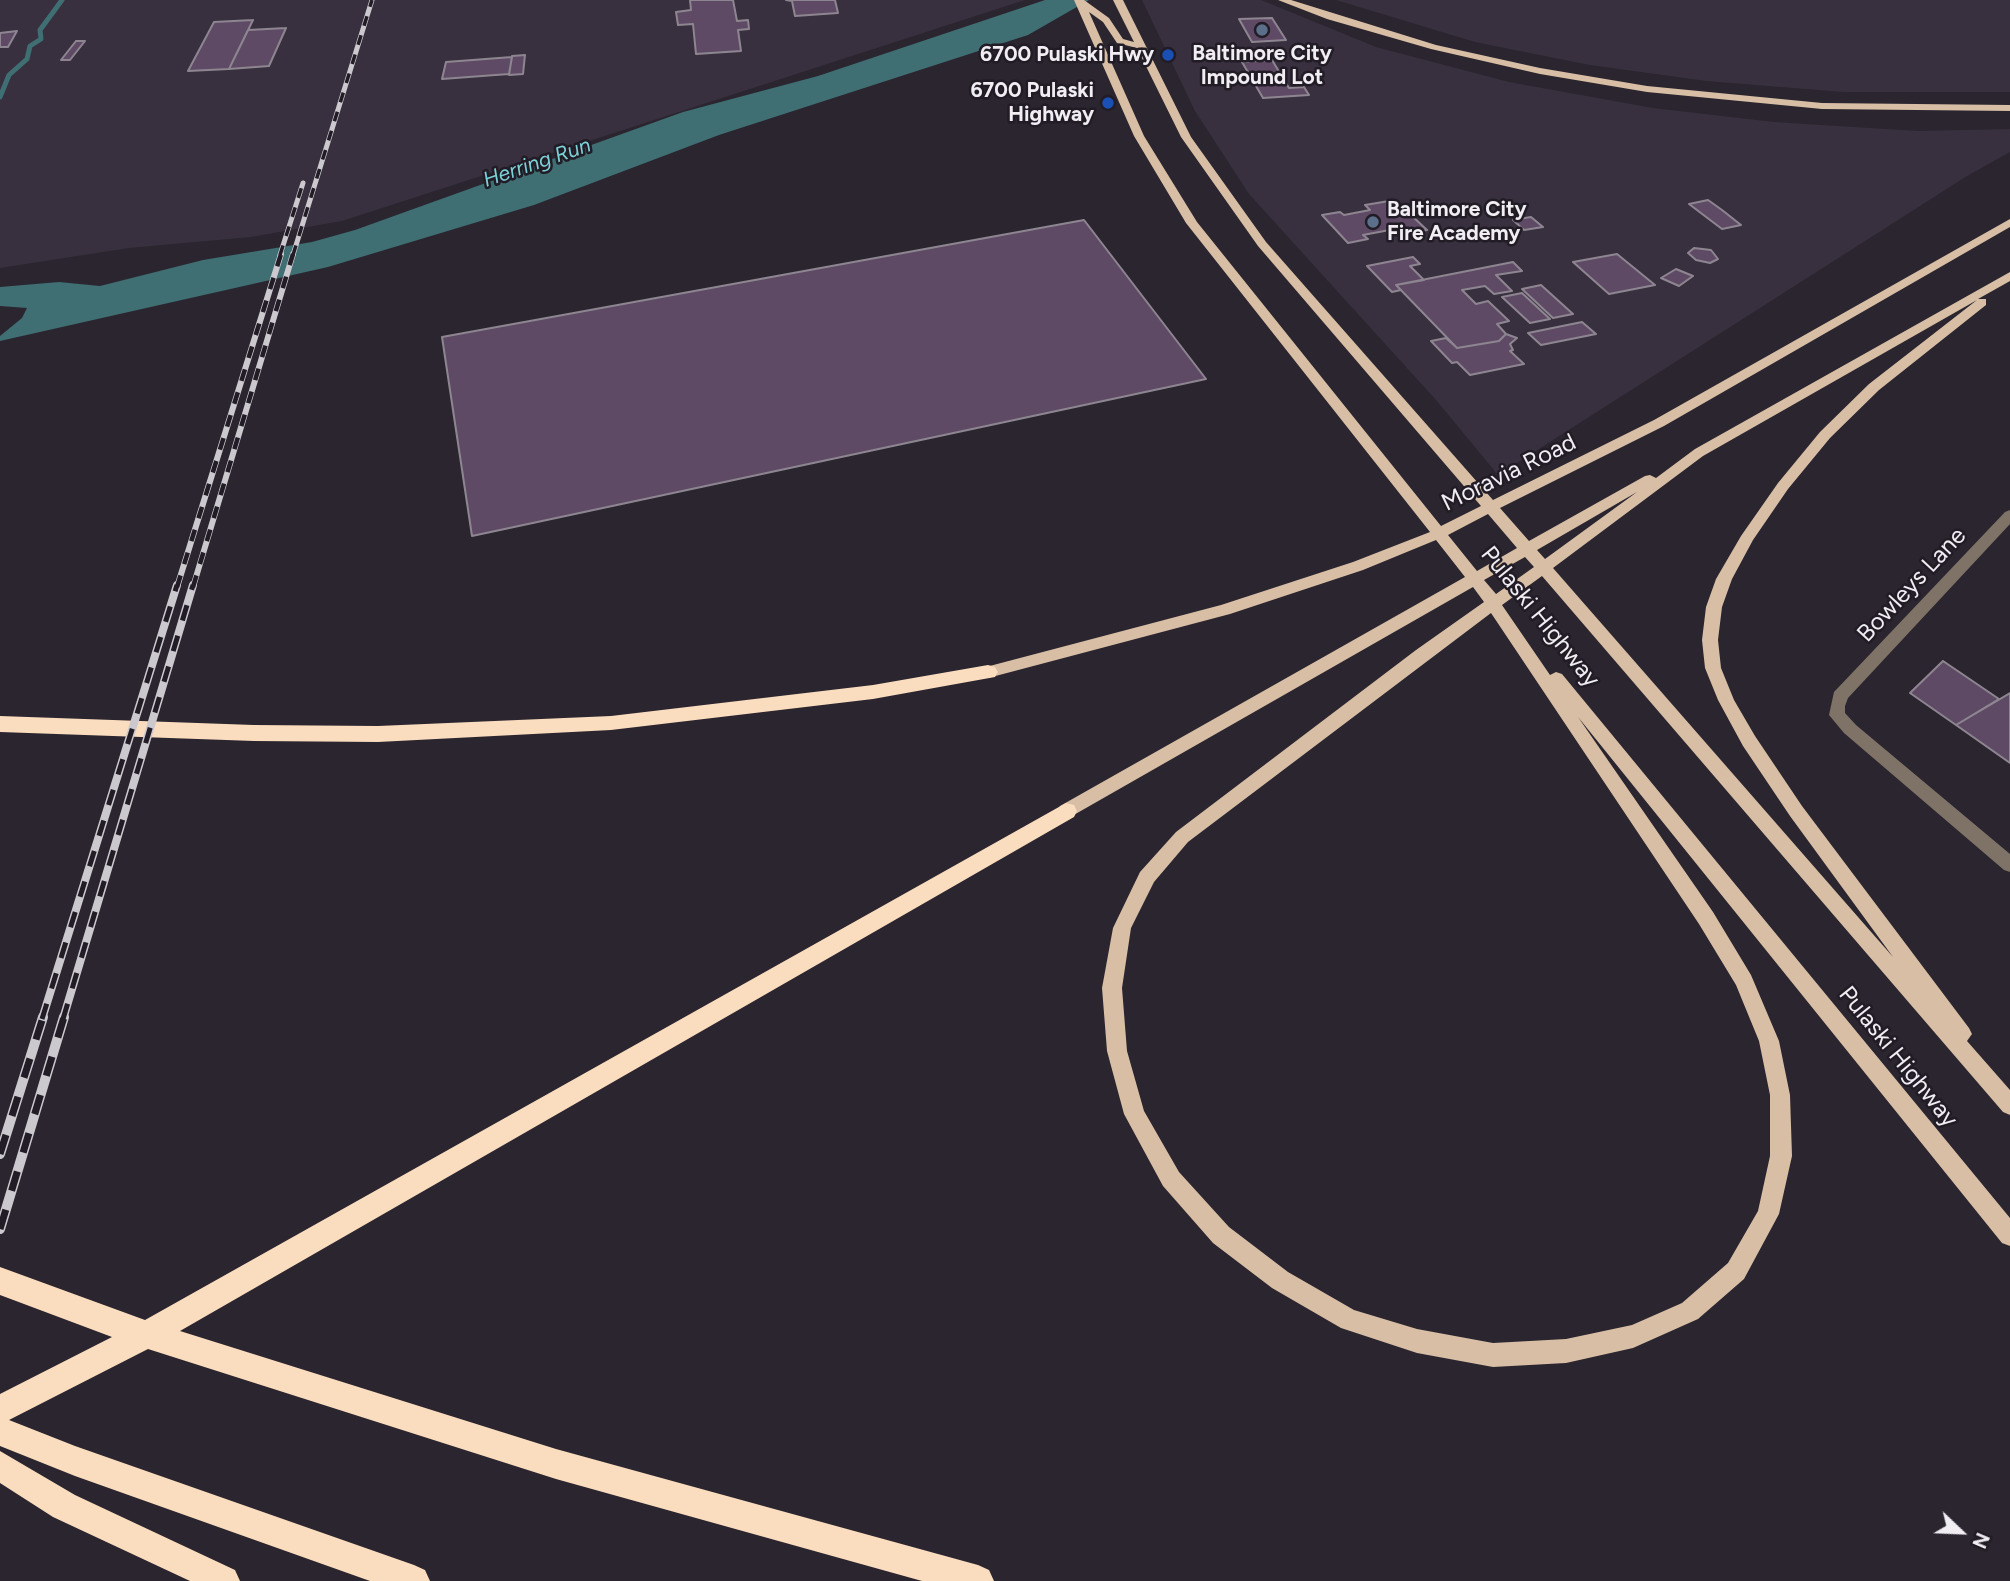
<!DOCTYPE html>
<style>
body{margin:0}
#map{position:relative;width:2010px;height:1581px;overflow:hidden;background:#2a252f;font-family:Figtree,sans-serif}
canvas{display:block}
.north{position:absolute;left:1926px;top:1497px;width:70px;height:70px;-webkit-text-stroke:5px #211c25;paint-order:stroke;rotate:113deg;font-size:19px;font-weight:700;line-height:28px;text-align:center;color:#f0edf3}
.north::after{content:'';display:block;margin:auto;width:24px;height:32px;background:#f0edf3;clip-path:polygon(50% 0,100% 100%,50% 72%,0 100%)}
</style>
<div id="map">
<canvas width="2010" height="1581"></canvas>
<div class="north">N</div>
</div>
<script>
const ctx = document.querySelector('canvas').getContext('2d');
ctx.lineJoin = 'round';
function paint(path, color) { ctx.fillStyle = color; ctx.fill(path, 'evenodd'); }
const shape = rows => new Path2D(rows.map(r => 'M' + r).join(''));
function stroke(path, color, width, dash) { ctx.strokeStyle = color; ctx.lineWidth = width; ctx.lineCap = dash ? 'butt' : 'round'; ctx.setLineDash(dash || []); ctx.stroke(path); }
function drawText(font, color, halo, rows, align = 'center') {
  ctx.font = font + ' Figtree,sans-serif'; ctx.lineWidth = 5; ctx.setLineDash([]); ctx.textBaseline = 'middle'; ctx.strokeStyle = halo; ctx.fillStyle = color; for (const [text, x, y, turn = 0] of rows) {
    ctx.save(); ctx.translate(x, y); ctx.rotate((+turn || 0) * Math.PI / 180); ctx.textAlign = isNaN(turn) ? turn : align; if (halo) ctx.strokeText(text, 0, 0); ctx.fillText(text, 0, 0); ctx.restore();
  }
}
paint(shape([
 [0,0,1025,0,342,221,251,237,129,248,0,268],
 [1142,0,1261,0,1376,47,1509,82,1653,108,1774,122,1918,131,2010,129,2010,152,1967,176,1498,475,1436,400,1249,194,1195,111],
 [1336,0,2010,0,2010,92,1843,92,1706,81,1590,65,1475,42]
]), '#38303e');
paint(shape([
 [1045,0,1089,0,1028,35,719,135,534,205,328,267,0,341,0,336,22,318,27,308,0,306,0,287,59,282,100,286,203,260,312,242,355,230,683,112,818,76]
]), '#3f6e73');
stroke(shape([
 [0,97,9,75,27,59,30,46,41,39,40,30,62,0]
]), '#3f6e73', 5);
const building = shape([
 [690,0,733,0,737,21,748,20,749,29,738,30,741,51,696,54,693,24,678,25,676,12,691,10,690,0],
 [786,0,835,0,838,13,795,16,792,1,786,0],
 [1272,18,1286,40,1252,42,1239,19,1272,18],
 [253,20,229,69,188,71,214,22,253,20],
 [286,28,269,66,229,69,248,30,286,28],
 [17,31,8,47,0,47,0,33,17,31],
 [76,41,85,41,70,60,61,60,76,41],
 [525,55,523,74,509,75,512,56,525,55],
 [512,57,509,74,442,79,446,62,512,57],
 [1272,60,1289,88,1304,87,1309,95,1263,98,1242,62,1272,60],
 [1395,200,1427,230,1402,235,1395,229,1363,235,1368,239,1348,243,1322,215,1340,212,1344,215,1370,210,1365,205,1395,200],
 [1708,200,1722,210,1741,225,1722,229,1689,204,1708,200],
 [1531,217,1543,227,1524,230,1513,220,1531,217],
 [1084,220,1206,379,472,536,442,337,1084,220],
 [1694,248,1711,250,1718,259,1710,263,1696,260,1688,253,1694,248],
 [1617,254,1655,285,1609,294,1573,262,1617,254],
 [1413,257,1420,264,1410,266,1424,280,1396,285,1401,290,1392,292,1367,266,1413,257],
 [1513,262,1522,271,1496,275,1512,291,1494,294,1485,286,1462,290,1476,304,1488,301,1509,321,1497,324,1506,334,1499,341,1457,348,1396,285,1513,262],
 [1676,269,1693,276,1679,286,1661,278,1676,269],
 [1541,285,1573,314,1553,318,1522,289,1541,285],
 [1522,293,1550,319,1530,323,1502,297,1522,293],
 [1582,322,1596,334,1541,345,1528,333,1582,322],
 [1506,334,1517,338,1510,344,1513,350,1510,351,1524,364,1470,375,1457,362,1452,363,1431,341,1446,338,1457,348,1499,341,1506,334],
 [1943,661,1999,699,1956,725,1910,693,1943,661],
 [2010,693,2010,763,1956,725,2010,693]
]);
paint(building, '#5f4a66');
stroke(building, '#8d8690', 2);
paint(shape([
 [2010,510,2010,524,1848,698,1845,706,1845,713,1856,725,2010,854,2010,872,2004,870,1844,733,1829,715,1834,692,2005,512,2010,510]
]), '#7f7367');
paint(shape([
 [1074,0,1084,0,1109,18,1123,39,1134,42,1113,0,1123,0,1191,137,1266,242,1493,500,1654,420,2010,219,2010,227,1664,426,1500,508,1529,541,1645,476,1650,475,1656,478,1695,449,2010,272,2010,281,1978,299,1986,299,1986,305,1879,390,1830,438,1788,489,1753,540,1732,579,1722,607,1718,640,1721,668,1734,700,1755,736,1802,806,1969,1028,1972,1034,1967,1041,2010,1090,2010,1115,2003,1112,1542,576,1502,605,1550,675,1556,672,1562,674,2010,1218,2010,1246,2002,1243,1578,717,1713,912,1751,975,1779,1041,1790,1095,1792,1156,1779,1214,1744,1279,1698,1319,1633,1348,1566,1363,1493,1367,1417,1353,1341,1328,1272,1288,1213,1243,1163,1186,1124,1114,1107,1051,1102,988,1113,928,1140,872,1176,832,1416,650,1484,602,1473,587,1072,816,1060,816,1057,811,1060,806,1465,577,1436,540,1363,570,1230,614,988,678,982,676,980,672,982,668,1221,605,1353,562,1430,532,1186,223,1134,136,1074,0],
 [1089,12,1103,22,1117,43,1137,48,1181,137,1258,246,1481,506,1441,526,1197,222,1144,136,1089,12],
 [1977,300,1869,384,1820,432,1778,483,1741,536,1716,579,1706,607,1702,640,1705,668,1718,700,1743,746,1790,816,1893,957,1553,568,1703,456,1977,300],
 [1637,492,1545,559,1537,550,1637,492],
 [1488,514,1517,548,1477,571,1448,535,1488,514],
 [1525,557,1534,567,1496,594,1484,580,1525,557],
 [1491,613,1699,924,1736,985,1759,1041,1770,1095,1770,1156,1758,1211,1728,1263,1682,1303,1632,1325,1566,1339,1493,1343,1417,1329,1354,1310,1288,1272,1229,1227,1179,1172,1144,1111,1127,1051,1122,988,1131,928,1154,882,1188,842,1491,613],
 [1278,0,1291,0,1436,45,1540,68,1647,86,1822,103,2010,105,2010,111,1822,109,1647,92,1540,74,1431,49,1327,19,1278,0]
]), '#d7bea5');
paint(shape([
 [988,665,995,667,998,672,995,677,873,699,611,730,378,742,254,741,0,732,0,716,254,725,378,726,611,716,873,685,988,665],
 [1066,803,1074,805,1077,811,1074,817,180,1331,556,1449,978,1565,989,1570,994,1581,922,1581,556,1479,148,1349,9,1420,75,1446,414,1565,425,1570,430,1581,370,1581,75,1476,0,1446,0,1394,112,1337,0,1295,0,1267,145,1320,1066,803],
 [0,1451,75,1495,235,1570,240,1581,190,1581,53,1517,0,1483,0,1451]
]), '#fadcbe');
const railFar3 = shape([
 [280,255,303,183],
 [293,255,372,0]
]);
const railFar2 = shape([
 [177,587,281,254],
 [193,587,293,254]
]);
const railFar1 = shape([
 [42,1019,177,585],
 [63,1019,193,585]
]);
const rail = shape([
 [0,1154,43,1017],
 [0,1229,64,1017]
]);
stroke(railFar3, '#cbc8ce', 5);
stroke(railFar2, '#cbc8ce', 6);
stroke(railFar1, '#cbc8ce', 8);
stroke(rail, '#cbc8ce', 10);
stroke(railFar3, '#211c25', 3.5, [10]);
stroke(railFar2, '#211c25', 4.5, [12]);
stroke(railFar1, '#211c25', 5, [16]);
stroke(rail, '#211c25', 7, [20]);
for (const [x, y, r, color] of [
 [1262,30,7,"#5c6f8a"],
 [1168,55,7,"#1a4fb4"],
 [1108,103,7,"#1a4fb4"],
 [1373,222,7,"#5c6f8a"]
]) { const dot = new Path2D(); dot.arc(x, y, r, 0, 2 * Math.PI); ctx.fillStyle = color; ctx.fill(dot); stroke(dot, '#211c25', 2.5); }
drawText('bold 21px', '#f0edf3', '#211c25', [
 ["Baltimore City",1262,54,"center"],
 ["Impound Lot",1262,78,"center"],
 ["6700 Pulaski Hwy",1154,55],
 ["6700 Pulaski",1094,91],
 ["Highway",1094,115],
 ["Baltimore City",1387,210,"left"],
 ["Fire Academy",1387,234,"left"]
], 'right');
drawText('italic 21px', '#7dd1d8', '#211c25', [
 ["Herring Run",537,163,-19]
]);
drawText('24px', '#f0edf3', '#211c25', [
 ["Moravia Road",1509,473,-26],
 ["Bowleys Lane",1912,585,-47],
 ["Pulaski Highway",1540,617,51],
 ["Pulaski Highway",1898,1057,51]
]);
</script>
